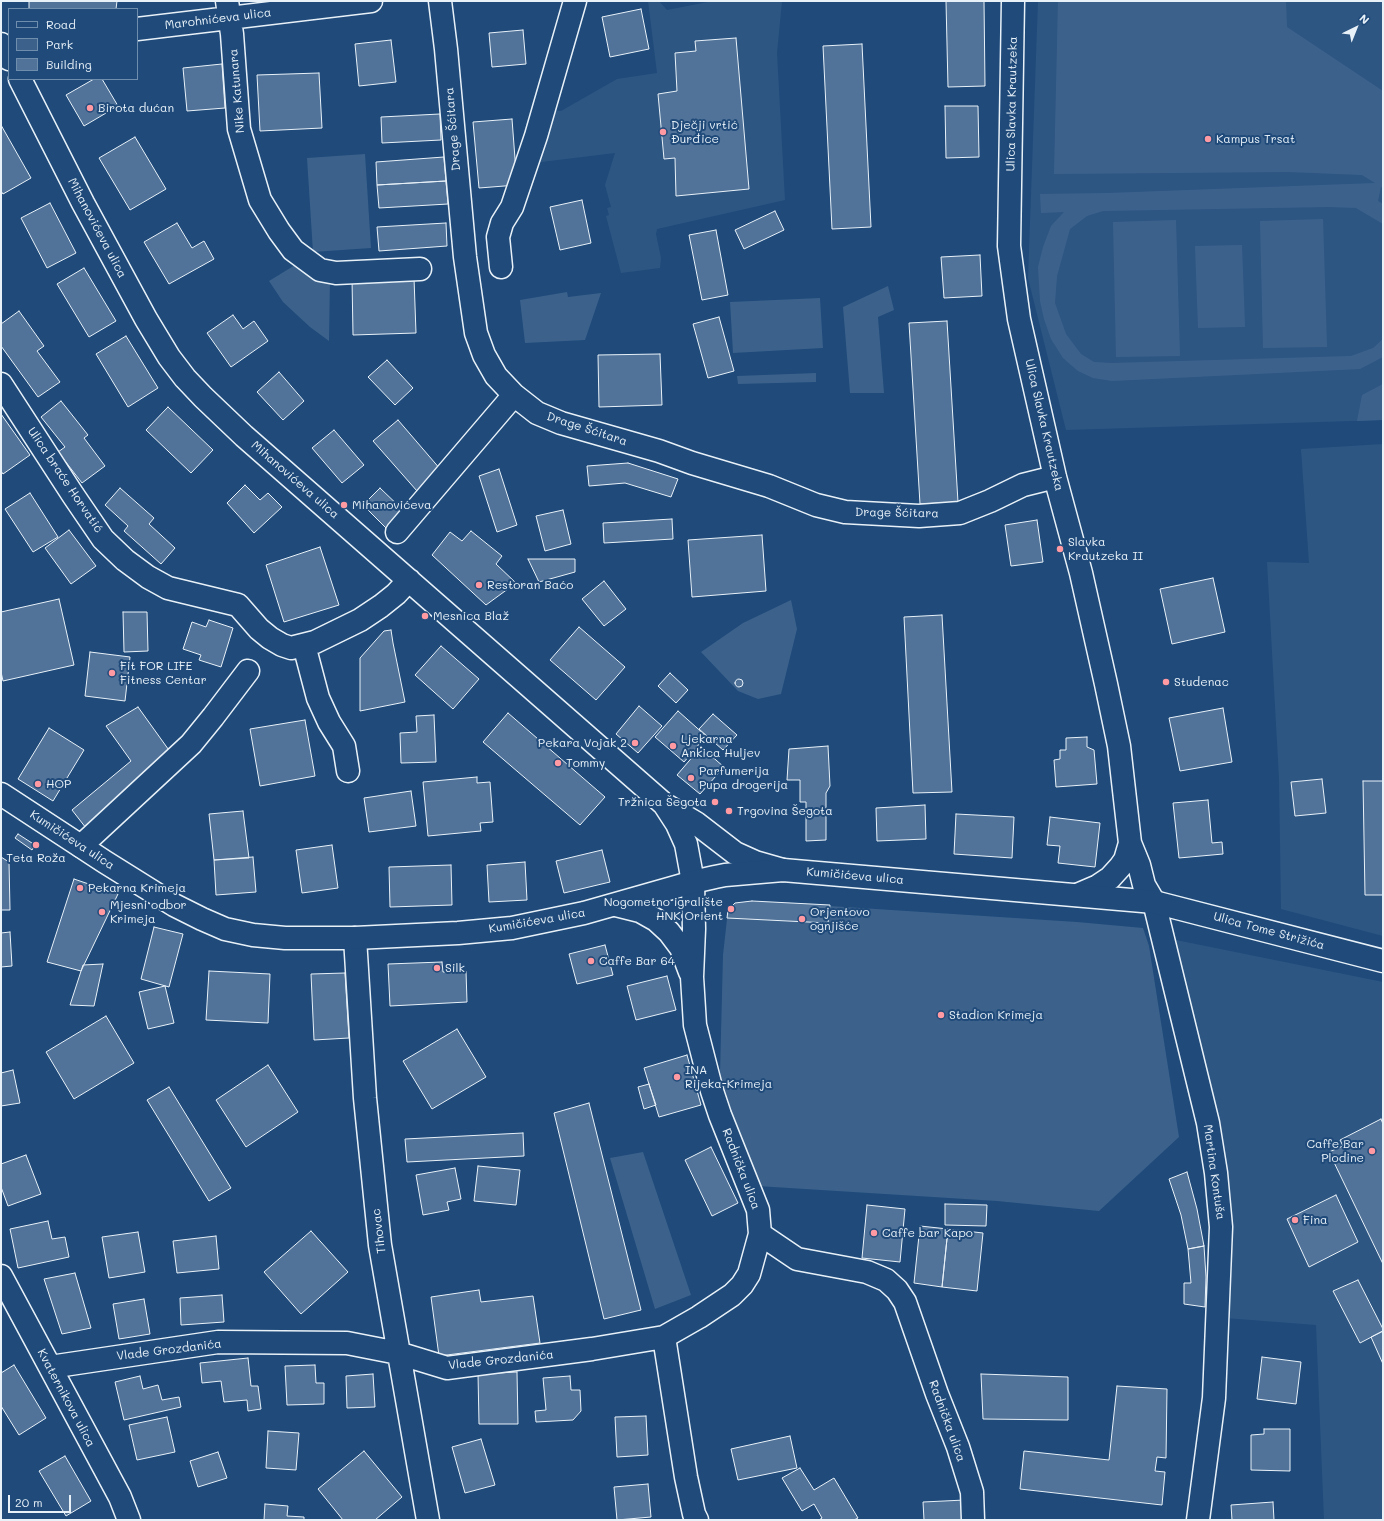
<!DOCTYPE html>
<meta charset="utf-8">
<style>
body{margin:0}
#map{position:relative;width:1384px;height:1521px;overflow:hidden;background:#1f4a7a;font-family:Mali,sans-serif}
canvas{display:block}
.frame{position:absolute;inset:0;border:2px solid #e8f1f8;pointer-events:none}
.legend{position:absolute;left:8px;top:8px;width:130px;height:72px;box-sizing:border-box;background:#1f4a7a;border:1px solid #6f8dac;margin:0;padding:5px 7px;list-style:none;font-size:12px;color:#e8f1f8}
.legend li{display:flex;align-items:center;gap:8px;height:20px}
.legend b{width:20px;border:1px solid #6f8dac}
.north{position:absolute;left:1336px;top:8px;width:40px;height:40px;-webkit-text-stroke:3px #1f4a7a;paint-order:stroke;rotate:43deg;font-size:11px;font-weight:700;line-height:16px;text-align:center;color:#e8f1f8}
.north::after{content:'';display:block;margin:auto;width:14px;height:18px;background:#e8f1f8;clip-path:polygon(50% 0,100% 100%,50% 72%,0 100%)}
.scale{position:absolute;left:8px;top:1495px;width:63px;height:18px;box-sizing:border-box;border:2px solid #e8f1f8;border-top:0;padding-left:5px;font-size:12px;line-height:14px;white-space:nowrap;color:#e8f1f8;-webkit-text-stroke:3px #1f4a7a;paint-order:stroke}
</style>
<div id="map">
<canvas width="1384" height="1521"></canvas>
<div class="frame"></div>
<ul class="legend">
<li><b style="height:5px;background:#1f4a7a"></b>Road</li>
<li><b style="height:11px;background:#3c628c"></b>Park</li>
<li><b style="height:11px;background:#517399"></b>Building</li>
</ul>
<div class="north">N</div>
<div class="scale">20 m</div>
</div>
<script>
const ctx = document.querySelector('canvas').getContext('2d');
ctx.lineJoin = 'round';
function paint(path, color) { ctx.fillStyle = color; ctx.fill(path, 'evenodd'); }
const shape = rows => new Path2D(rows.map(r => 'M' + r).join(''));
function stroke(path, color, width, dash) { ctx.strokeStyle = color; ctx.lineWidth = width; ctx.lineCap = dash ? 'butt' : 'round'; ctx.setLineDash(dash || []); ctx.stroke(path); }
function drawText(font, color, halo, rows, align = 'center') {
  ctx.font = font + ' Mali,sans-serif'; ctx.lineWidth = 4; ctx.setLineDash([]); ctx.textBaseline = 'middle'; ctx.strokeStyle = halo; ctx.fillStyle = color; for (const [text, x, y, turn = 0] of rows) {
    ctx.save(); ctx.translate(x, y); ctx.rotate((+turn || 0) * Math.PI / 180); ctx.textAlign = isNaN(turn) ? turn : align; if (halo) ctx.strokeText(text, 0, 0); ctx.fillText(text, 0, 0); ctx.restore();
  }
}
paint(shape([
 [648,1,659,1,667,10,713,1,782,1,777,53,785,200,657,229,656,234,661,258,660,268,621,273,606,216,609,215,607,208,611,207,605,185,615,153,533,163,554,111,561,111,617,79,657,73],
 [1038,1,1383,1,1383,420,1066,430,1028,278],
 [1383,444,1383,936,1281,909,1279,778,1267,562,1309,563,1301,449],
 [1176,940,1383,982,1383,1520,1324,1520,1316,1325,1225,1318,1216,1145]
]), '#2e5683');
paint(shape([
 [1058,1,1286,1,1287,27,1383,91,1383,188,1381,187,1378,201,1383,204,1383,224,1356,208,1329,207,1103,211,1087,216,1070,229,1057,276,1055,303,1066,334,1081,354,1094,362,1112,363,1351,356,1373,348,1383,339,1383,357,1360,369,1112,381,1093,378,1078,371,1063,358,1051,339,1044,319,1040,301,1038,267,1043,247,1051,226,1064,212,1041,213,1040,194,1108,193,1375,183,1362,175,1288,172,1054,174],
 [365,154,371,248,313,252,307,158],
 [1323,219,1327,347,1263,348,1260,221],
 [1176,220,1180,356,1116,357,1113,222],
 [1242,245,1245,327,1198,328,1195,246],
 [300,262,330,278,329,341,310,327,283,302,269,281],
 [888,286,894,310,878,317,884,393,850,393,843,307],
 [567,292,568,297,601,293,585,340,525,343,520,300],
 [820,298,823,348,733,353,730,302],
 [816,373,816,382,738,384,737,376],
 [1383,384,1383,420,1357,421,1362,395],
 [791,600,797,629,781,694,758,699,738,691,701,652,743,623],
 [752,901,1077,922,1143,928,1149,946,1179,1137,1099,1211,997,1201,757,1186,749,1167,720,1074,723,955,728,910,735,903],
 [643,1152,691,1295,655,1309,610,1158]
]), '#3c628c');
const building = shape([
 [29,1,117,1,116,9,29,9,29,1],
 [946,1,984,1,985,86,948,87,946,1],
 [641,9,649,49,610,57,602,17,641,9],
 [523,30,526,64,492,67,489,33,523,30],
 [736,38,749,189,676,196,675,158,664,159,658,94,677,91,675,53,696,51,695,41,736,38],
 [391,40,396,82,359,86,355,44,391,40],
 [862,44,871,227,832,229,823,46,862,44],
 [222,64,225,108,187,111,183,68,222,64],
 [319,73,322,128,260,131,257,75,319,73],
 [94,79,102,79,118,106,84,126,66,95,94,79],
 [945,106,978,106,979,157,946,158,945,106],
 [440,114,441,140,382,143,381,117,440,114],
 [512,119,517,185,479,188,473,122,512,119],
 [1,125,31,178,3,194,1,191,1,125],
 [135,137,166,189,130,210,99,158,135,137],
 [444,157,446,181,377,185,376,162,444,157],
 [446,181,448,204,379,208,377,185,446,181],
 [582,200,591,243,560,250,550,207,582,200],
 [50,203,76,253,47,268,21,218,50,203],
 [775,211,784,230,744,249,735,230,775,211],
 [177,223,192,248,204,241,214,259,169,284,144,242,177,223],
 [446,223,447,246,379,251,377,227,446,223],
 [716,230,728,295,702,300,689,235,716,230],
 [980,255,982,296,944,298,941,257,980,255],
 [84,268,116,321,89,337,57,284,84,268],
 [414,278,416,333,353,335,352,279,414,278],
 [19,311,44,346,37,351,60,382,38,397,1,346,1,324,19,311],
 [233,315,243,329,254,321,268,341,231,367,207,333,233,315],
 [719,317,734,371,708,378,693,324,719,317],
 [947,321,958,502,920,504,909,323,947,321],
 [126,336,158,388,128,407,96,354,126,336],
 [660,354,662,405,599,407,598,355,660,354],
 [387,360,413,388,395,405,368,377,387,360],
 [279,372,304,401,283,420,257,392,279,372],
 [61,401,88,435,84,438,105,466,82,483,58,452,65,447,41,417,61,401],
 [168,407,213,450,191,473,146,430,168,407],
 [1,414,30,455,3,474,1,471,1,414],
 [398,420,441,470,417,491,373,441,398,420],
 [334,430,364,465,342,483,312,448,334,430],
 [628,463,678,479,671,497,625,483,589,486,587,466,628,463],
 [499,469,517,525,497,532,479,476,499,469],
 [245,485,260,500,268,493,282,507,254,533,227,503,245,485],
 [120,488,154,518,149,524,175,548,161,564,124,531,128,526,105,505,120,488],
 [380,488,404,511,387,529,363,505,380,488],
 [30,493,58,537,33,552,5,509,30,493],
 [563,510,571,544,545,551,536,516,563,510],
 [672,519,673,539,604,543,603,523,672,519],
 [1037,520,1043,562,1011,566,1005,525,1037,520],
 [69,530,96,566,71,584,45,548,69,530],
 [471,531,502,556,496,564,516,583,486,605,432,555,450,532,462,541,471,531],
 [762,535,766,591,692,597,688,540,762,535],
 [320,547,339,605,284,622,266,565,320,547],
 [528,559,575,559,575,572,539,582,528,559],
 [1213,578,1225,632,1172,644,1160,589,1213,578],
 [604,581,626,609,604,626,582,599,604,581],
 [59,599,74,665,3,681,1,672,1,612,59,599],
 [123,612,147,612,148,651,124,652,123,612],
 [942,615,952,792,913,793,904,617,942,615],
 [209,620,233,628,221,667,199,660,201,655,183,649,192,622,206,627,209,620],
 [579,627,625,667,596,700,550,660,579,627],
 [391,630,393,643,405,702,360,711,360,658,384,631,391,630],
 [441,646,479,679,453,709,415,675,441,646],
 [90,652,130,657,125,701,85,696,90,652],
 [670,673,688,690,676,703,658,686,670,673],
 '735 683a4 4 0 1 1 8 0a4 4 0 1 1-8 0Z',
 [639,706,662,726,638,753,616,734,639,706],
 [138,707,171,753,86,828,72,810,131,761,106,726,138,707],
 [1223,708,1232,762,1180,771,1169,718,1223,708],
 [678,711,706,736,684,762,655,737,678,711],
 [508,713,605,797,580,825,483,742,508,713],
 [713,714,737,735,723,750,699,729,713,714],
 [434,715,436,762,401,763,400,733,417,732,416,716,434,715],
 [305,720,315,776,260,786,250,729,305,720],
 [49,728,84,750,53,801,18,779,49,728],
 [1087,737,1087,747,1094,750,1097,784,1056,787,1054,760,1060,759,1060,750,1066,750,1066,738,1087,737],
 [828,746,830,786,826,793,826,840,806,841,806,802,800,802,800,780,787,780,789,749,828,746],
 [701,747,724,767,700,794,677,775,701,747],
 [477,777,477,783,490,782,493,822,480,823,481,831,428,836,423,782,477,777],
 [1322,779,1326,813,1295,816,1291,782,1322,779],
 [1363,781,1383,781,1383,895,1365,895,1363,781],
 [411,791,416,826,369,832,364,798,411,791],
 [1208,800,1212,843,1222,842,1223,854,1179,858,1173,803,1208,800],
 [925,805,926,839,877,841,876,808,925,805],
 [243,811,249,858,214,860,209,814,243,811],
 [956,814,1014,817,1012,858,954,854,956,814],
 [1050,817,1100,823,1095,867,1058,863,1060,846,1047,845,1050,817],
 [18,834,35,845,32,850,15,838,18,834],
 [332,845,338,888,302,893,296,850,332,845],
 [602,850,610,882,564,893,556,861,602,850],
 [1,857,9,862,10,910,1,910,1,857],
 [253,857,256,892,216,895,214,860,253,857],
 [525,862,527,900,489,902,487,865,525,862],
 [451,865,452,905,390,907,389,867,451,865],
 [74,879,118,894,81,971,47,962,74,879],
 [752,901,830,905,828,923,727,918,728,910,735,903,752,901],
 [154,927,183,934,169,987,141,979,154,927],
 [10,932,12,966,1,967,1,933,10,932],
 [605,945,613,975,577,984,569,954,605,945],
 [442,962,443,972,466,971,467,1002,390,1006,388,964,442,962],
 [103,964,94,1006,70,1005,83,965,103,964],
 [209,971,270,974,268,1023,206,1020,209,971],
 [345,973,349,1038,314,1040,311,974,345,973],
 [667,976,676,1010,636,1020,627,986,667,976],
 [165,986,174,1023,148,1029,139,992,165,986],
 [106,1016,134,1063,74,1099,46,1052,106,1016],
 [457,1029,486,1077,432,1109,403,1061,457,1029],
 [687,1055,701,1105,659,1117,644,1068,687,1055],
 [268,1065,298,1112,246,1147,216,1100,268,1065],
 [13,1070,20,1103,1,1106,1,1073,13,1070],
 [649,1084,656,1105,644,1109,638,1087,649,1084],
 [169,1087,231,1188,209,1201,147,1100,169,1087],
 [589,1103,641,1310,604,1319,554,1113,589,1103],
 [1381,1119,1383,1124,1383,1264,1329,1152,1343,1146,1340,1140,1381,1119],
 [523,1133,524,1156,407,1162,405,1139,523,1133],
 [711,1147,738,1203,712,1216,685,1160,711,1147],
 [26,1155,41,1194,8,1206,1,1187,1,1164,26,1155],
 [478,1166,520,1170,516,1205,474,1201,478,1166],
 [455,1168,461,1199,447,1202,449,1210,423,1215,416,1175,455,1168],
 [1187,1172,1197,1209,1204,1246,1188,1249,1181,1215,1169,1179,1187,1172],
 [1336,1195,1358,1242,1309,1267,1287,1219,1336,1195],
 [945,1204,987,1205,986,1226,945,1225,945,1204],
 [867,1205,905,1209,900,1262,862,1258,867,1205],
 [48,1221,52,1239,65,1237,69,1257,18,1268,10,1229,48,1221],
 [920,1226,948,1229,942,1287,914,1283,920,1226],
 [948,1229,983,1233,977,1291,942,1287,948,1229],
 [311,1231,348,1272,301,1314,264,1272,311,1231],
 [138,1232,145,1272,109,1278,102,1237,138,1232],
 [216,1236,219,1269,177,1273,173,1241,216,1236],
 [1204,1246,1206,1277,1205,1307,1184,1304,1184,1283,1191,1283,1188,1249,1204,1246],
 [75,1273,91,1328,62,1334,44,1279,75,1273],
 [1358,1280,1383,1329,1383,1331,1360,1343,1333,1291,1358,1280],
 [479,1290,481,1302,533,1296,540,1343,439,1356,431,1297,479,1290],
 [222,1295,224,1322,181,1325,180,1298,222,1295],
 [144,1299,150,1334,119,1339,113,1304,144,1299],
 [1383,1331,1383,1364,1371,1337,1383,1331],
 [1262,1357,1301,1362,1296,1404,1257,1399,1262,1357],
 [248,1358,251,1386,258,1386,261,1409,248,1411,247,1400,224,1402,221,1381,202,1383,200,1363,248,1358],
 [14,1365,46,1418,19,1435,1,1406,1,1373,14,1365],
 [315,1365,316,1383,324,1383,324,1404,287,1405,285,1366,315,1365],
 [517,1372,518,1424,479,1424,478,1374,517,1372],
 [373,1374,375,1407,347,1408,346,1376,373,1374],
 [981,1374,1068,1377,1068,1420,983,1419,981,1374],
 [140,1376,143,1389,158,1385,162,1400,179,1397,181,1407,124,1420,115,1382,140,1376],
 [570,1376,571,1390,580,1390,581,1411,573,1420,536,1422,535,1411,546,1410,543,1378,570,1376],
 [1117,1386,1167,1389,1166,1458,1157,1457,1155,1471,1165,1472,1162,1505,1020,1489,1024,1451,1109,1460,1117,1386],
 [646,1416,648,1455,617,1457,615,1417,646,1416],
 [167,1417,175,1452,137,1460,129,1425,167,1417],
 [1264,1429,1290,1429,1290,1471,1251,1470,1251,1435,1264,1434,1264,1429],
 [268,1431,299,1433,296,1470,266,1468,268,1431],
 [790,1436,797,1468,738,1480,731,1449,790,1436],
 [481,1439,495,1485,465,1493,452,1447,481,1439],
 [364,1451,402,1497,375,1520,343,1520,318,1489,364,1451],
 [218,1452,227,1478,198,1487,190,1461,218,1452],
 [65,1456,91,1501,66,1516,39,1471,65,1456],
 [800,1468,814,1490,834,1478,858,1518,854,1520,819,1520,822,1518,814,1504,802,1511,782,1478,800,1468],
 [648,1484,651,1517,617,1520,614,1487,648,1484],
 [965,1500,966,1520,924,1520,923,1502,965,1500],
 [1273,1502,1274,1520,1232,1520,1231,1505,1273,1502],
 [265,1504,288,1506,287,1516,304,1517,304,1520,264,1520,265,1504]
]);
paint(building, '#517399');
stroke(building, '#e8f1f8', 1);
const minor = shape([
 [227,1,232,34,239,129,260,200,279,231,293,250,320,270,336,273,420,269],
 [440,1,446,49,465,257,476,333,484,355,496,376,514,395,537,413,561,423,659,451,692,463,769,486,816,505,845,512,919,516,960,513,990,501,1023,485,1055,477],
 [1013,1,1009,246,1019,319,1055,477,1081,573,1106,684,1119,746,1130,843,1139,865,1144,885,1154,902,1208,1123,1216,1173,1221,1227,1214,1398,1198,1520],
 [137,29,371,1],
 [1,44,9,59],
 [20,79,83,203,146,319,169,357,185,378,203,397,244,436,664,804,696,823,735,853,755,862,783,870],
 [501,267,498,237,502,223,512,207,536,136,575,1],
 [1,384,73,495,103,539,125,560,148,577,168,588,238,605,259,629,270,638,282,645,291,648,315,642,360,620,381,606,396,594,409,580],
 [397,532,514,395],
 [304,645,318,698,329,722,344,746,348,771],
 [81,846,191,744,213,717,248,671],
 [1077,895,1098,886,1110,878,1120,867,1125,860,1130,843],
 [616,905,640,911,656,920,669,932,681,948,690,972],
 [355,938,365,1098,380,1245,428,1520],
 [760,1234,797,1259,867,1272,886,1280,897,1290,905,1302,937,1394,958,1447,972,1492,973,1520],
 [1,1276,120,1497,129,1520],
 [664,1337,686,1477,694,1514,697,1520],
 [50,1367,218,1342,347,1343,398,1353,447,1368,592,1349,664,1337,699,1317,732,1295,742,1285,749,1274,760,1234,758,1210,720,1115,712,1091,695,1025,692,977,694,929,693,882,686,844,677,824,664,804]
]);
const major = shape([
 [1,794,105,862,174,905,202,919,225,929,253,935,285,938,355,938,458,933,512,928,584,913,693,882,715,877,725,875,783,870,1154,902,1383,961]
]);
stroke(minor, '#e8f1f8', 25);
stroke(major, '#e8f1f8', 25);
stroke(minor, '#1f4a7a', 22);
stroke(major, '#1f4a7a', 22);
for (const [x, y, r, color] of [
 [90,108,4,"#ff9aa2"],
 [663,132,4,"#ff9aa2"],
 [1208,139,4,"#ff9aa2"],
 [344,505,4,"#ff9aa2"],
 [1060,549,4,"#ff9aa2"],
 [479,585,4,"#ff9aa2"],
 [425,616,4,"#ff9aa2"],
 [112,673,4,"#ff9aa2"],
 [1166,682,4,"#ff9aa2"],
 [635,743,4,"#ff9aa2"],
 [673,746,4,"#ff9aa2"],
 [558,763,4,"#ff9aa2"],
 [691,778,4,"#ff9aa2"],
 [38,784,4,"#ff9aa2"],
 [715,802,4,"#ff9aa2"],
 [729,811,4,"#ff9aa2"],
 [36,845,4,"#ff9aa2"],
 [80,888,4,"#ff9aa2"],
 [731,909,4,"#ff9aa2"],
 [102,912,4,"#ff9aa2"],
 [802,919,4,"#ff9aa2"],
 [591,961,4,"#ff9aa2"],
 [437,968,4,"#ff9aa2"],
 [941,1015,4,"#ff9aa2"],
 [677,1077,4,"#ff9aa2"],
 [1372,1151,4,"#ff9aa2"],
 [1295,1220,4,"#ff9aa2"],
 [874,1233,4,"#ff9aa2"]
]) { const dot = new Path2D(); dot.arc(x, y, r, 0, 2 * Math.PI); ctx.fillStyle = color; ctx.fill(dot); stroke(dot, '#1f4a7a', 1.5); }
drawText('12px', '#e8f1f8', '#1f4a7a', [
 ["Marohnićeva ulica",218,19,-7],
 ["Nike Katunara",237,91,-95],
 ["Ulica Slavka Krautzeka",1012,104,-89],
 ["Drage Šćitara",453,129,-95],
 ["Mihanovićeva ulica",97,228,62],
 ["Ulica Slavka Krautzeka",1044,425,77],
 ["Drage Šćitara",587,429,18],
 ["Ulica braće Horvatić",65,480,56],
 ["Mihanovićeva ulica",295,480,41],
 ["Drage Šćitara",897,513,1],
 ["Kumičićeva ulica",72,840,33],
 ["Kumičićeva ulica",855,876,5],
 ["Kumičićeva ulica",537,921,-10],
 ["Ulica Tome Strižića",1269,931,15],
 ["Radnička ulica",741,1169,69],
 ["Martina Kontuša",1214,1172,82],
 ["Tihovac",379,1231,-97],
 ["Vlade Grozdanića",169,1350,-7],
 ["Vlade Grozdanića",501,1360,-6],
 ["Kvaternikova ulica",66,1398,62],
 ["Radnička ulica",947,1421,70]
]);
drawText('12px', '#e8f1f8', '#1f4a7a', [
 ["Birota dućan",98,108],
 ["Dječji vrtić",671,125],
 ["Đurđice",671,139],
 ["Kampus Trsat",1216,139],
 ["Mihanovićeva",352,505],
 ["Slavka",1068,542],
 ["Krautzeka II",1068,556],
 ["Restoran Baćo",487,585],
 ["Mesnica Blaž",433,616],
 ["Fit FOR LIFE",120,666],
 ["Fitness Centar",120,680],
 ["Studenac",1174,682],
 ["Ljekarna",681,739],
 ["Ankica Huljev",681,753],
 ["Pekara Vojak 2",627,743,"right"],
 ["Tommy",566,763],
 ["Parfumerija",699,771],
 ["Pupa drogerija",699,785],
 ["HOP",46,784],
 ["Tržnica Šegota",707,802,"right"],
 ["Trgovina Šegota",737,811],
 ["Teta Roža",36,858,"center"],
 ["Pekarna Krimeja",88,888],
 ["Nogometno igralište",723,902,"right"],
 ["HNK Orient",723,916,"right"],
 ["Mjesni odbor",110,905],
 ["Krimeja",110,919],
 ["Orjentovo",810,912],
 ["ognjišće",810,926],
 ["Caffe Bar 64",599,961],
 ["Silk",445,968],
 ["Stadion Krimeja",949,1015],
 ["INA",685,1070],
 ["Rijeka-Krimeja",685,1084],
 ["Caffe Bar",1364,1144,"right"],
 ["Plodine",1364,1158,"right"],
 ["Fina",1303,1220],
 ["Caffe bar Kapo",882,1233]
], 'left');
</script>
